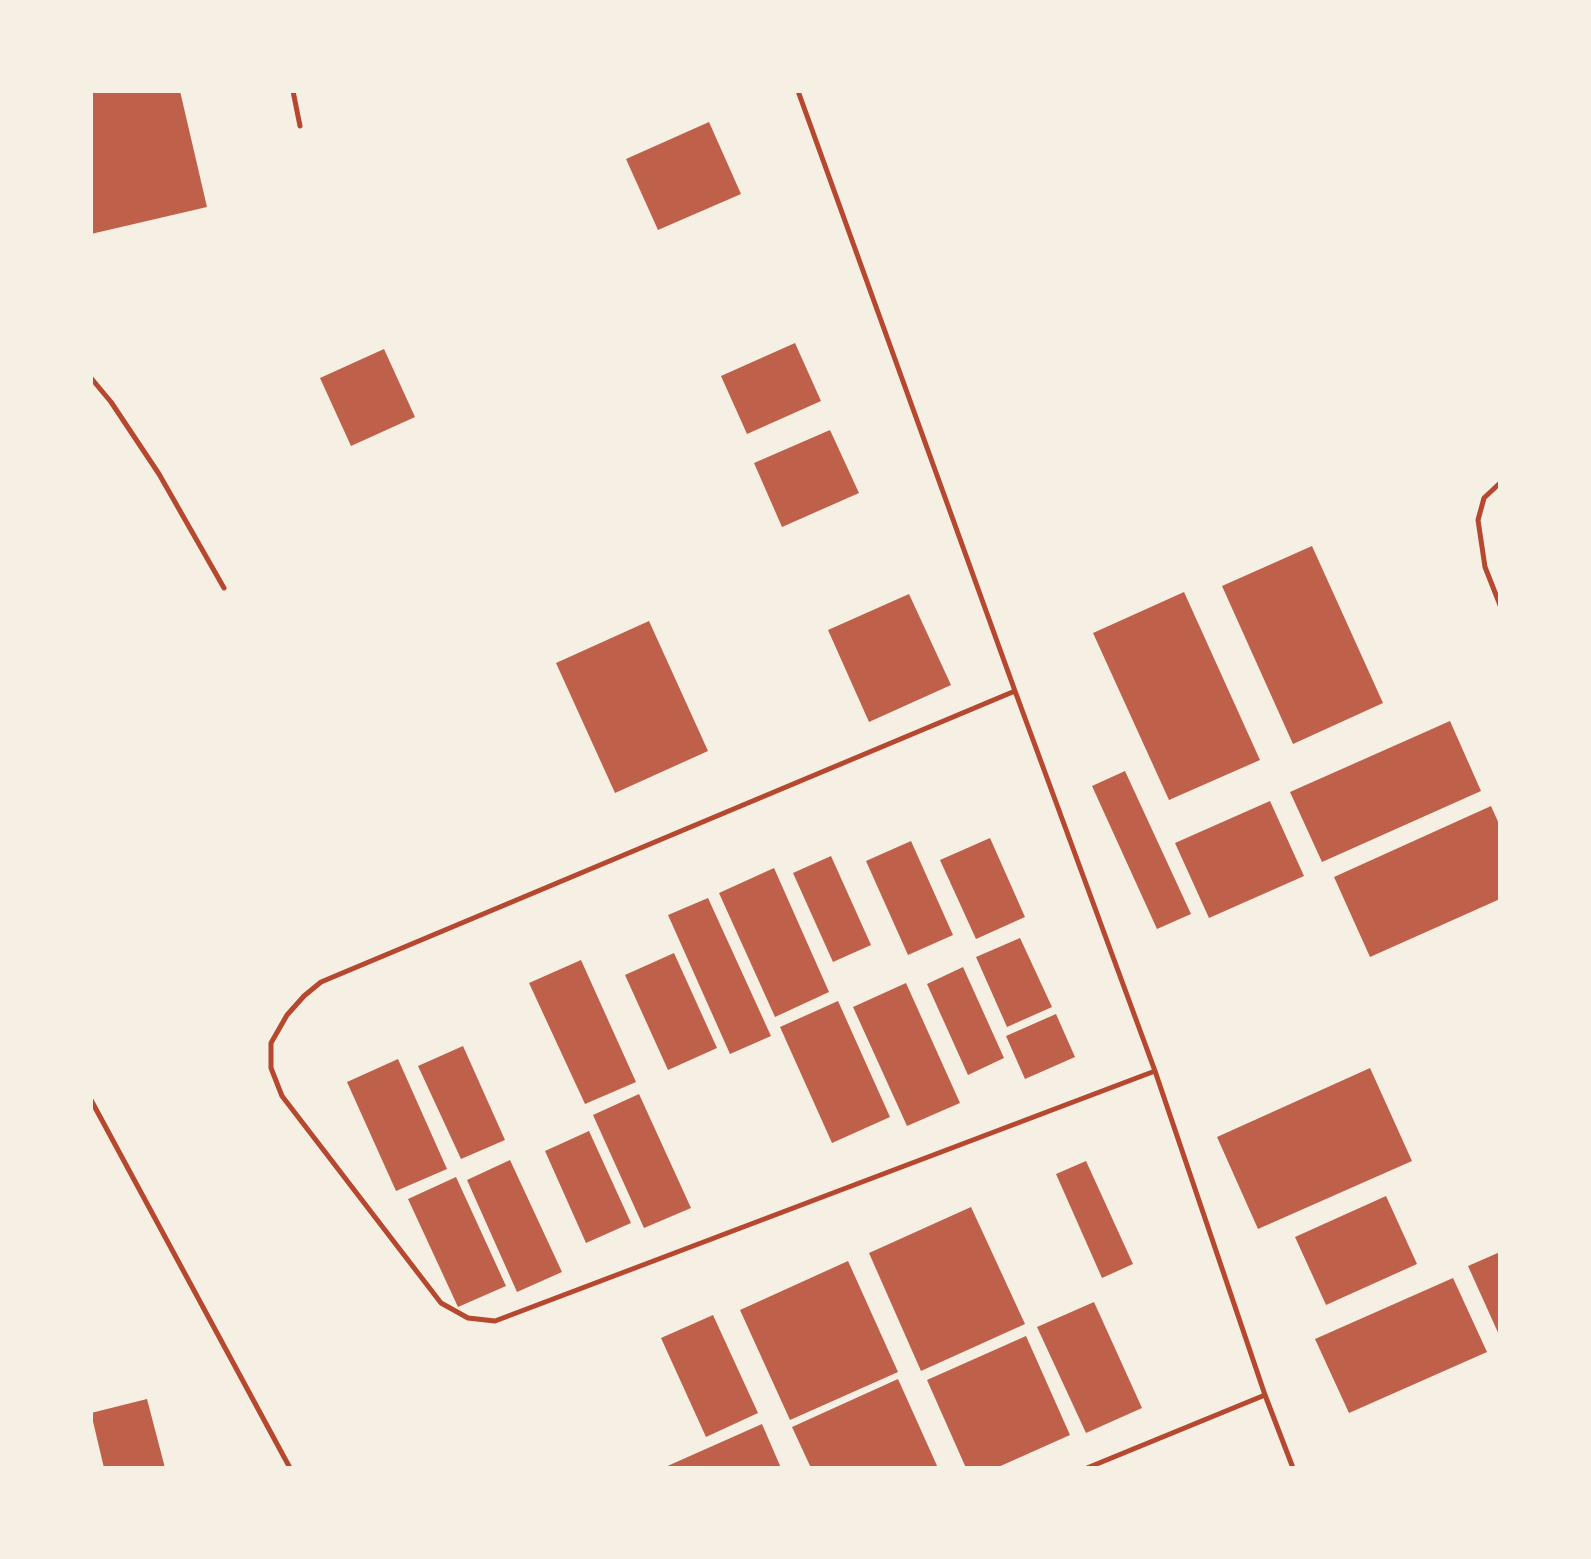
<!DOCTYPE html>
<style>
body{margin:0}
#map{position:relative;width:1591px;height:1559px;overflow:hidden;background:#f6efe4;font-family:"Titillium Web",sans-serif}
canvas{display:block}
.frame{position:absolute;inset:0;border:93px solid #f6efe4;pointer-events:none}
</style>
<div id="map">
<canvas width="1591" height="1559"></canvas>
<div class="frame"></div>
</div>
<script>
const ctx = document.querySelector('canvas').getContext('2d');
ctx.lineJoin = 'round';
function paint(path, color) { ctx.fillStyle = color; ctx.fill(path, 'evenodd'); }
const shape = rows => new Path2D(rows.map(r => 'M' + r).join(''));
function stroke(path, color, width, dash) { ctx.strokeStyle = color; ctx.lineWidth = width; ctx.lineCap = dash ? 'butt' : 'round'; ctx.setLineDash(dash || []); ctx.stroke(path); }
paint(shape([
 [91,91,180,91,207,207,91,234],
 [709,122,741,194,658,230,626,159],
 [795,343,821,401,747,434,721,376],
 [384,349,415,417,351,446,320,378],
 [830,430,859,493,782,527,754,463],
 [1312,546,1383,703,1293,744,1222,586],
 [1184,592,1260,760,1169,800,1093,633],
 [909,594,951,685,869,722,828,630],
 [649,621,708,751,615,793,556,663],
 [1450,721,1481,791,1322,862,1290,792],
 [1125,771,1191,914,1157,929,1092,786],
 [1270,801,1304,876,1209,918,1175,843],
 [1491,806,1500,826,1500,899,1370,957,1334,877],
 [990,838,1025,917,976,939,940,860],
 [911,841,953,935,908,955,866,861],
 [831,856,871,945,833,962,793,873],
 [774,868,829,992,775,1017,719,893],
 [708,898,771,1036,730,1054,668,915],
 [1020,938,1052,1007,1007,1027,976,957],
 [674,953,717,1048,668,1070,625,975],
 [581,960,636,1082,585,1104,529,983],
 [963,967,1004,1058,968,1075,927,984],
 [906,983,960,1103,907,1126,853,1007],
 [838,1001,890,1117,832,1143,780,1027],
 [1056,1014,1075,1057,1025,1079,1006,1036],
 [463,1046,505,1140,461,1159,418,1066],
 [398,1059,447,1169,396,1191,347,1082],
 [1370,1068,1412,1161,1258,1229,1217,1137],
 [639,1094,691,1208,644,1228,593,1115],
 [589,1131,631,1223,586,1243,545,1151],
 [510,1160,562,1272,517,1292,467,1180],
 [1086,1161,1133,1264,1102,1278,1056,1174],
 [456,1177,506,1286,458,1307,408,1199],
 [1386,1196,1417,1264,1326,1305,1295,1237],
 [971,1207,1025,1324,921,1371,869,1253],
 [1500,1252,1500,1337,1468,1266],
 [848,1261,898,1372,790,1420,740,1310],
 [1453,1278,1487,1352,1349,1413,1315,1339],
 [1094,1302,1142,1408,1086,1433,1037,1327],
 [713,1315,758,1413,706,1437,661,1338],
 [1026,1336,1070,1435,996,1468,966,1468,927,1380],
 [898,1379,938,1468,811,1468,792,1427],
 [147,1399,165,1468,104,1468,91,1413],
 [762,1424,781,1468,663,1468]
]), '#bf614a');
stroke(shape([
 [293,91,300,126],
 [798,91,1015,691,1155,1071,1265,1395,1293,1468],
 [91,378,111,402,159,474,224,588],
 [1500,483,1484,498,1478,520,1485,567,1500,605],
 [1015,691,321,982,304,996,287,1015,271,1043,271,1068,282,1096,441,1303,468,1318,495,1321,1155,1071],
 [91,1100,290,1468],
 [1087,1468,1265,1395]
]), '#b5482f', 5);
</script>
